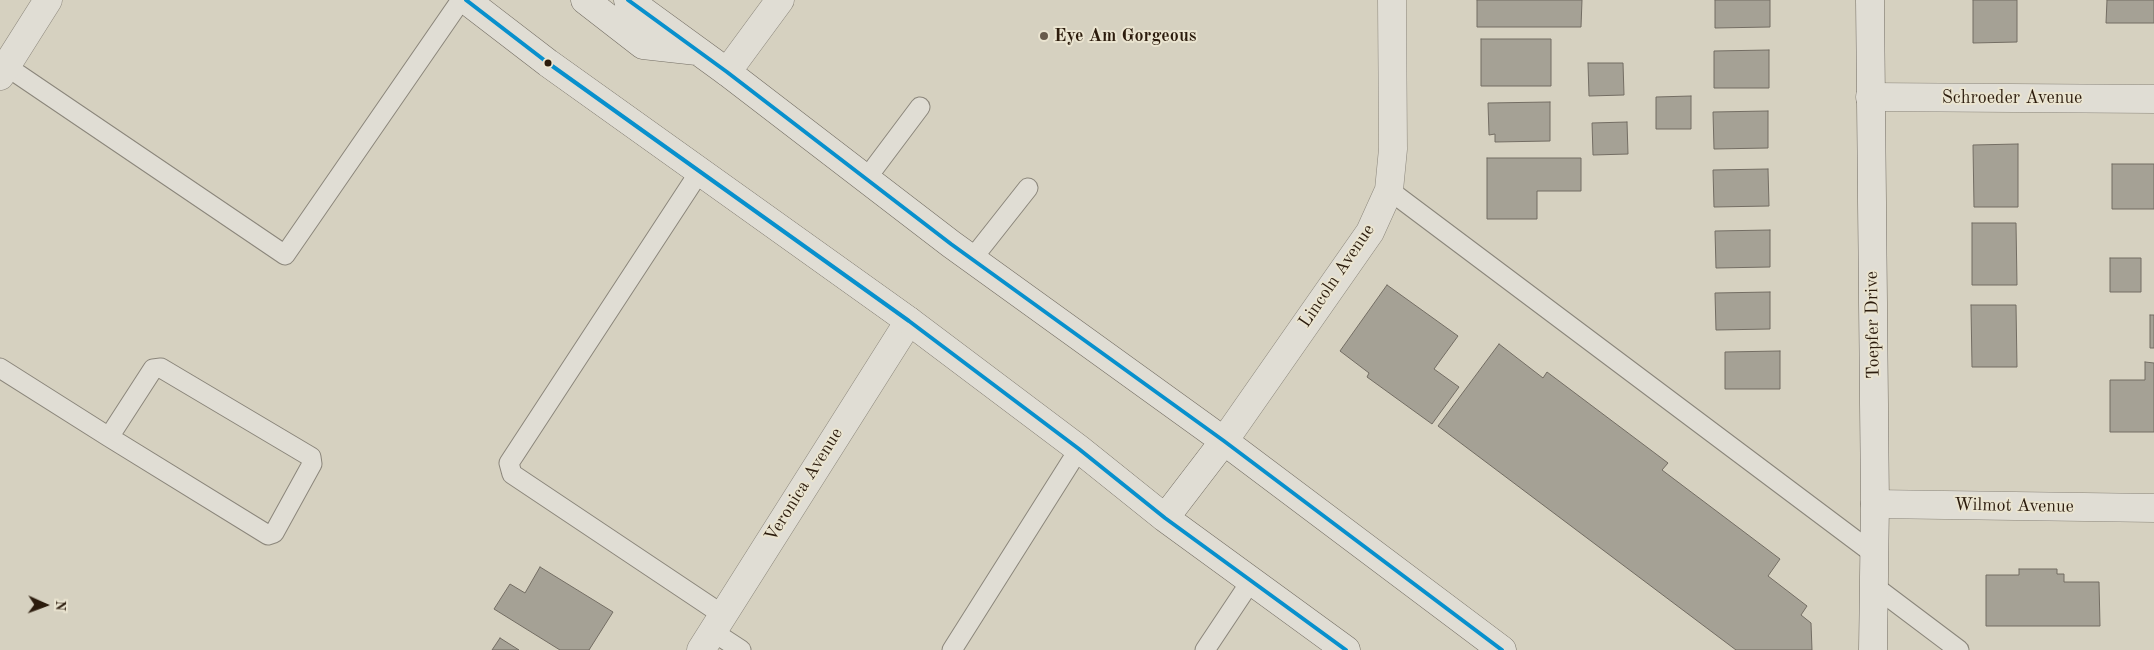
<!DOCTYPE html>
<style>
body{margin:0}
#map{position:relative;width:2154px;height:650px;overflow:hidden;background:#d6d1c0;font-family:"Old Standard TT",serif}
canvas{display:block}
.north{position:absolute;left:20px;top:580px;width:50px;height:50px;-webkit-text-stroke:4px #eae4d0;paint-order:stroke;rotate:92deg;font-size:14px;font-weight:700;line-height:20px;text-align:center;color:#2c1c0d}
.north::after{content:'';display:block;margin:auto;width:18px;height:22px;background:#2c1c0d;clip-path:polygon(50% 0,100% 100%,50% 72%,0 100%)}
</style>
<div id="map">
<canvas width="2154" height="650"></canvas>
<div class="north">N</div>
</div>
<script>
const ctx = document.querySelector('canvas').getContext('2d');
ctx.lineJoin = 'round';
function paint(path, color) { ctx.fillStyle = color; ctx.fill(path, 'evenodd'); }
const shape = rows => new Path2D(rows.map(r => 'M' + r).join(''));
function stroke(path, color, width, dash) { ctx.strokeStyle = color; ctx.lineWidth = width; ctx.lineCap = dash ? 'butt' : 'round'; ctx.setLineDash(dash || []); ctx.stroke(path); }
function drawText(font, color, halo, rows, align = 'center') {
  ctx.font = font + ' "Old Standard TT",serif'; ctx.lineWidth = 4; ctx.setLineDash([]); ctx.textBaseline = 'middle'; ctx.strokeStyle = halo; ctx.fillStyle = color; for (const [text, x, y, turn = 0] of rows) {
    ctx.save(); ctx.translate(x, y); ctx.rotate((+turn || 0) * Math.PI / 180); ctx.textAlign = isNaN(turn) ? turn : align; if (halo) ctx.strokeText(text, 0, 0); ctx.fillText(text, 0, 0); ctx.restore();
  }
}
const building = shape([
 [1477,0,1582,0,1581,27,1477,27,1477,0],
 [1715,0,1770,0,1770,27,1715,28,1715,0],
 [1973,0,2017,0,2017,42,1973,43,1973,0],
 [2107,0,2154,0,2154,23,2106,23,2107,0],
 [1481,39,1551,39,1551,86,1481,86,1481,39],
 [1769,50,1769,88,1714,88,1714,51,1769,50],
 [1588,63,1623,63,1624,95,1589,96,1588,63],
 [1691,96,1691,129,1656,129,1656,97,1691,96],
 [1550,102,1550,141,1495,142,1495,134,1489,135,1488,103,1550,102],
 [1768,111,1768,148,1714,149,1713,112,1768,111],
 [1627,122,1628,154,1593,155,1592,123,1627,122],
 [2018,144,2018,207,1974,207,1973,145,2018,144],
 [1487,158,1581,158,1581,191,1537,191,1537,219,1487,219,1487,158],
 [2112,164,2154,164,2154,209,2112,209,2112,164],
 [1768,169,1769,206,1714,207,1713,170,1768,169],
 [1972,223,2016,223,2017,285,1972,285,1972,223],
 [1770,230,1770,267,1716,268,1715,231,1770,230],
 [2110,258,2141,258,2141,292,2110,292,2110,258],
 [1387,285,1458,336,1434,369,1459,387,1432,424,1367,377,1369,373,1340,351,1387,285],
 [1770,292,1770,329,1716,330,1715,293,1770,292],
 [1971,305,2016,305,2017,367,1972,367,1971,305],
 [2150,315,2154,315,2154,348,2150,348,2150,315],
 [1499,344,1543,378,1547,372,1668,463,1662,470,1780,559,1768,576,1807,606,1801,615,1811,623,1812,650,1736,650,1438,426,1499,344],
 [1780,351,1780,389,1725,389,1725,352,1780,351],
 [2145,362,2154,363,2154,432,2110,432,2110,380,2145,380,2145,362],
 [540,567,613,612,589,650,560,650,494,609,510,584,525,593,540,567],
 [2019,569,2057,569,2057,574,2064,574,2064,582,2099,582,2100,626,1986,626,1986,575,2019,575,2019,569],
 [500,638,519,650,492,650,500,638]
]);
paint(building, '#a5a195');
stroke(building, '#736d63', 1);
const lane = shape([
 [6,66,285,255,461,0],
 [700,171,509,463,512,474,723,615],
 [866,179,920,107],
 [1389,190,1874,554],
 [972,259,1028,188],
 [0,368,109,437,268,535,274,533,312,464,311,457,161,368,153,369,109,437],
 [1874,586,1959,650],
 [712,631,741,650],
 [952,650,1079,449],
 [1205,650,1251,581]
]);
const street = shape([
 [727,72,780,0],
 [0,76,48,0],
 [1870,97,2154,99],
 [1224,441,1370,232,1389,190,1393,149,1392,0],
 [1875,504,2154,508],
 [701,650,909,321]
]);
const secondary = shape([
 [466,0,548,63,909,321,1079,449,1165,518,1346,650],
 [585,0,643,45,697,51],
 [628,0,727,72,951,244,1224,441,1502,650],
 [1870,0,1875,504,1873,650],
 [1165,518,1224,441]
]);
stroke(lane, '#8b867b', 21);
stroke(street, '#8b867b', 29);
stroke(secondary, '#736d63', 29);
stroke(lane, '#e0ddd4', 19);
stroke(street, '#e0ddd4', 28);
stroke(secondary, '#e0ddd4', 28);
stroke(shape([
 [466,0,548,63,909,321,1079,449,1165,518,1346,650],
 [628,0,727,72,951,244,1224,441,1502,650]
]), '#0890cd', 4);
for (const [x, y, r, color] of [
 [1044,36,5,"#685b4c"],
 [548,63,4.5,"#2c1c0d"]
]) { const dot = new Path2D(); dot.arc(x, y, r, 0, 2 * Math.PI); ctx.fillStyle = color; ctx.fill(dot); stroke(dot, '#eae4d0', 2); }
drawText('bold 18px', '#2c1c0d', '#eae4d0', [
 ["Eye Am Gorgeous",1054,36]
], 'left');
drawText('18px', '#2c1c0d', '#eae4d0', [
 ["Schroeder Avenue",2012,98],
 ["Lincoln Avenue",1337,276,-56],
 ["Toepfer Drive",1873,325,-91],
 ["Veronica Avenue",804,485,-58],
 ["Wilmot Avenue",2014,506,1]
]);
</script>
